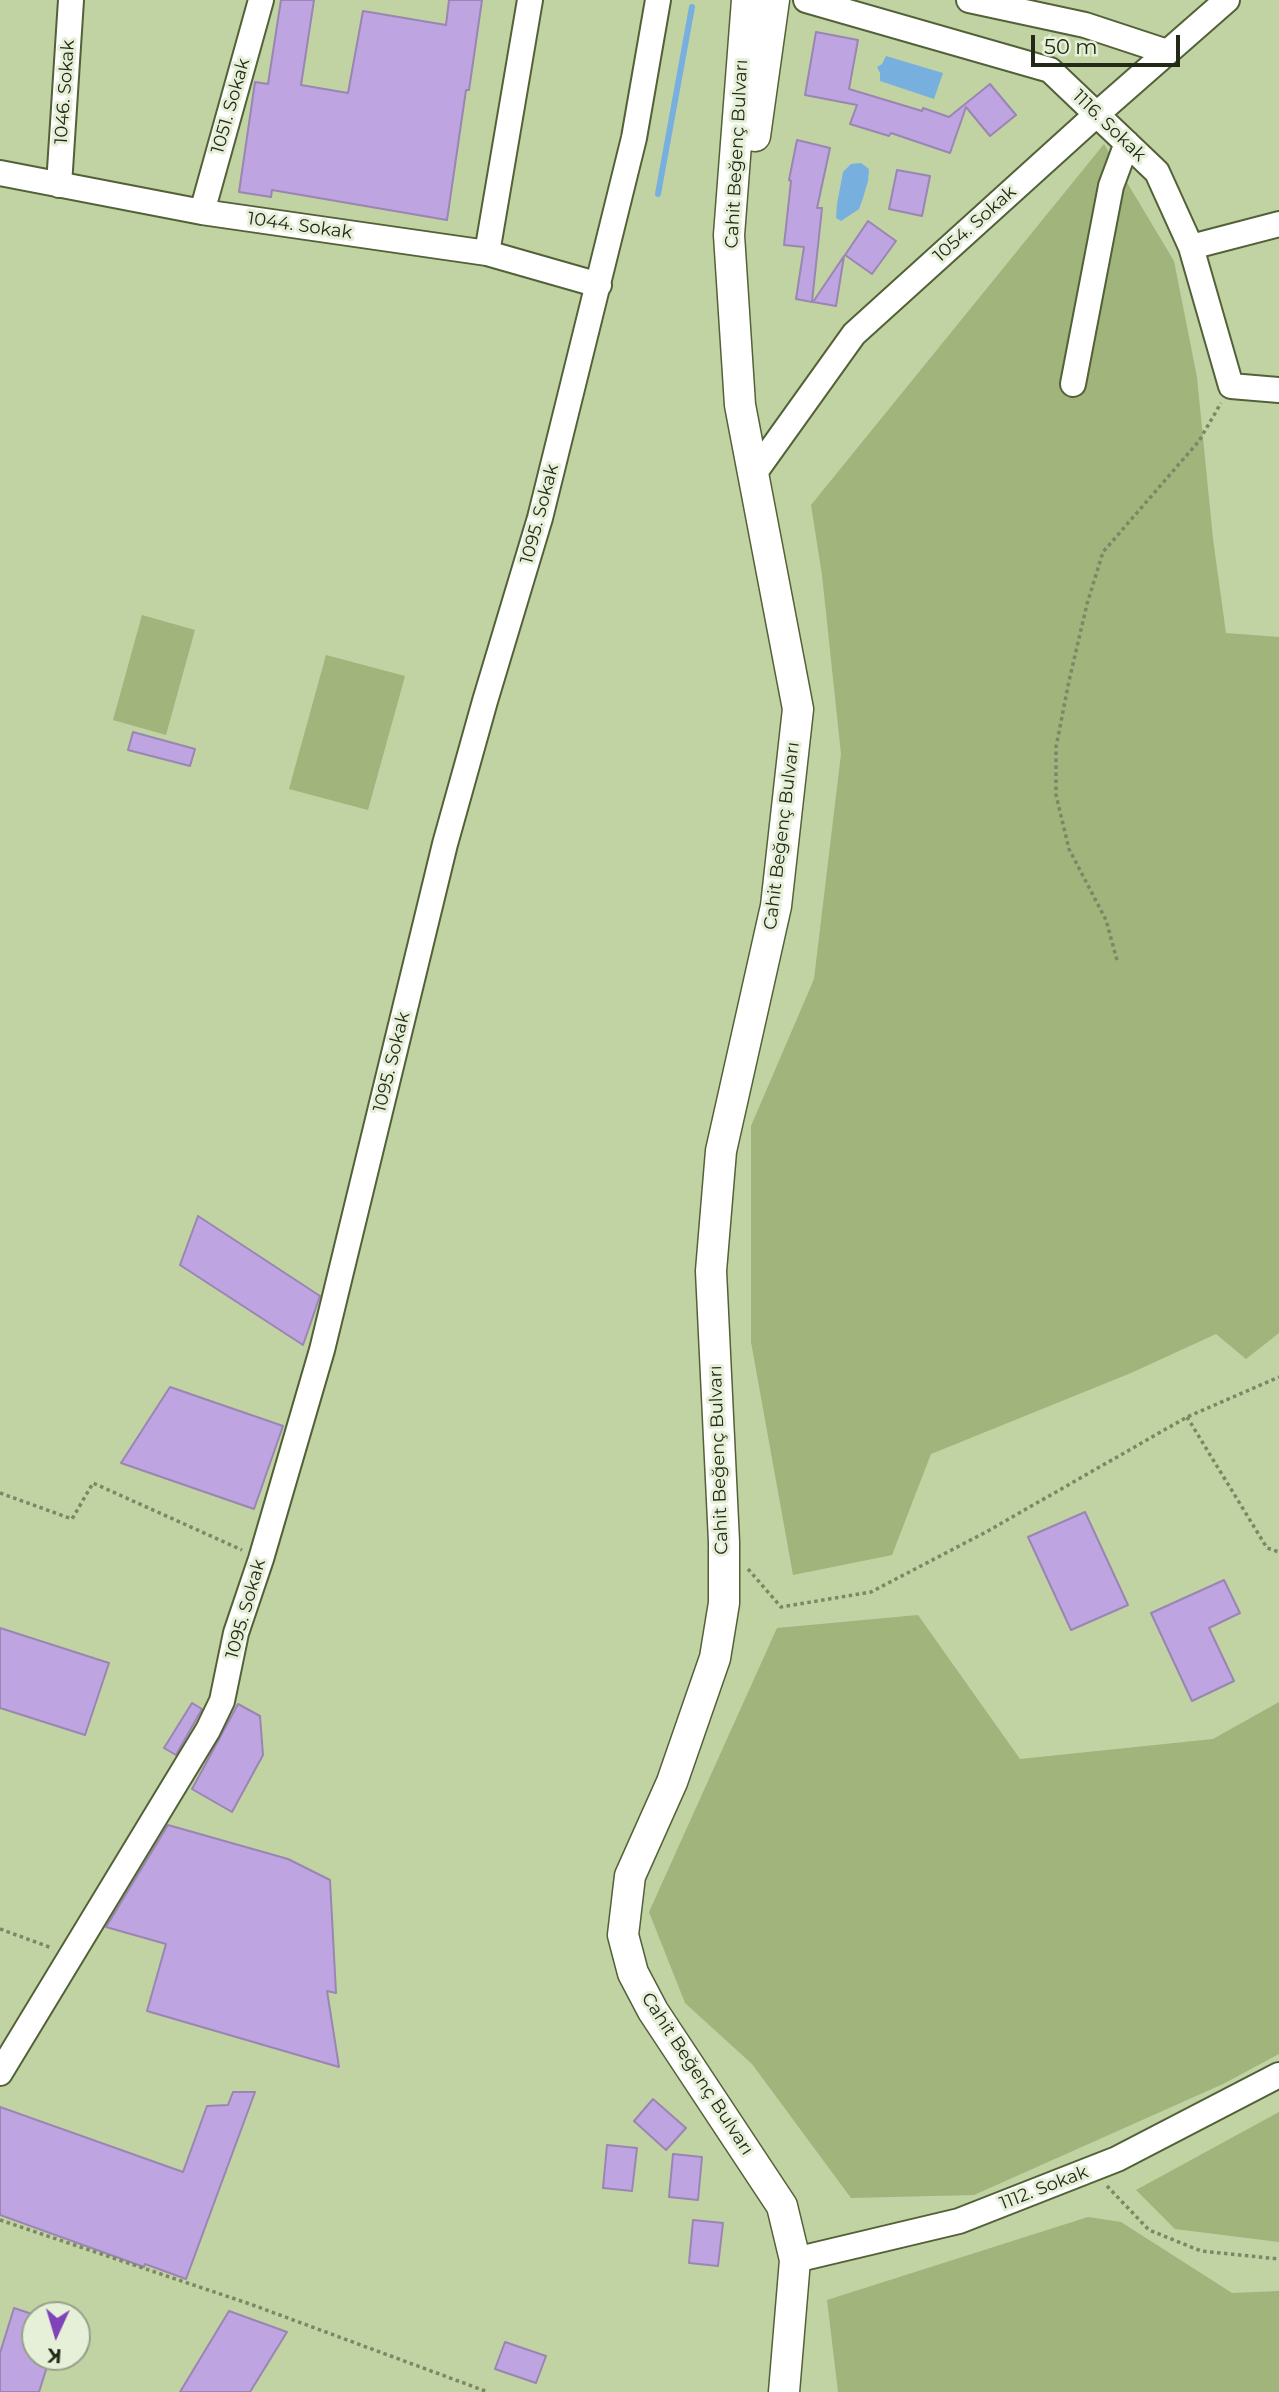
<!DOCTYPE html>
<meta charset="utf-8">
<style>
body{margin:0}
#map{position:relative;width:1279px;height:2392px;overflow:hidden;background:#c1d2a3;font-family:Montserrat,sans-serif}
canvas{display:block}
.north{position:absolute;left:21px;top:2301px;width:70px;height:70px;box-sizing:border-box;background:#e6efd7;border:2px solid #98a08a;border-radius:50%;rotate:184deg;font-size:19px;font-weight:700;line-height:28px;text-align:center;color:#232917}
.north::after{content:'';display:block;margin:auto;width:24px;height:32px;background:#7f42b8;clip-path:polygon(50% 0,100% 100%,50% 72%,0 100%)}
.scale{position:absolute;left:1031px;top:35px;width:149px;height:32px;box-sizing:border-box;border:4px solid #232917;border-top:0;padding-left:9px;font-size:21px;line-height:24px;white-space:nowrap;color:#232917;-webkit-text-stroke:5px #e6efd7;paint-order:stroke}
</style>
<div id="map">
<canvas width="1279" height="2392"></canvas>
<div class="north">K</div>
<div class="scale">50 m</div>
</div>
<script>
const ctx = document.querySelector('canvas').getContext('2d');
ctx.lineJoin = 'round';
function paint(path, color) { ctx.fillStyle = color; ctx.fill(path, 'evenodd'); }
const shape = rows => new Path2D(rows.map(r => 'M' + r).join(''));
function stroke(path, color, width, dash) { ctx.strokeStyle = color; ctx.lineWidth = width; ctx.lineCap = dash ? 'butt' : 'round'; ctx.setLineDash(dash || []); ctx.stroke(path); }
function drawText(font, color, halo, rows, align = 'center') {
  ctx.font = font + ' Montserrat,sans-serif'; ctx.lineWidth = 6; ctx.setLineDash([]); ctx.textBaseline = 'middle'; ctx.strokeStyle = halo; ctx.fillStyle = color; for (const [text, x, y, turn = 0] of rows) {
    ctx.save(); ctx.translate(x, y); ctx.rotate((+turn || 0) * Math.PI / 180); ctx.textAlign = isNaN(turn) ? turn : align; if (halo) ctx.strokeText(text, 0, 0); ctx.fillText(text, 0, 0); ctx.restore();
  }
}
paint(shape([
 [1104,144,1174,261,1197,377,1213,539,1226,633,1279,637,1279,1333,1246,1359,1216,1334,1131,1373,931,1454,892,1555,793,1575,751,1342,751,1126,814,979,841,754,822,575,811,505],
 [142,615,195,630,166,735,113,720],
 [326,655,405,676,368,810,289,789],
 [918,1615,1020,1759,1213,1739,1279,1702,1279,2054,1223,2084,974,2195,851,2198,752,2064,685,2003,649,1912,777,1628],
 [1279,2112,1279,2242,1175,2229,1136,2190],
 [1088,2217,1121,2222,1232,2293,1279,2291,1279,2392,838,2392,827,2300]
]), '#a0b47c');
paint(shape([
 [886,56,943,73,934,99,880,81,880,73,877,67,882,64],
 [861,163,869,169,868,181,863,198,859,209,841,221,836,218,837,204,843,172,851,164]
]), '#77b0df');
stroke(shape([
 [658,194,692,7]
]), '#77b0df', 6);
const building = shape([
 [281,0,314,0,301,85,348,93,363,11,446,25,449,0,482,0,469,90,466,90,447,220,272,190,271,197,239,192,255,82,268,84,281,0],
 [816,32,858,40,849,89,922,111,923,108,949,117,990,84,1016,115,990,136,966,107,950,153,891,133,889,136,850,124,857,105,805,95,816,32],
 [797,140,830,148,817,208,822,208,812,302,796,299,804,247,784,245,791,181,789,180,797,140],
 [897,170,930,176,922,216,889,209,897,170],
 [868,221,896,241,872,274,845,255,868,221],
 [844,256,836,306,813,302,844,256],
 [133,732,195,749,190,766,128,750,133,732],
 [198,1216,320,1296,303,1345,180,1265,198,1216],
 [170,1387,283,1426,254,1509,121,1463,170,1387],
 [1085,1512,1128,1605,1071,1630,1028,1537,1085,1512],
 [1224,1580,1240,1613,1209,1628,1234,1681,1192,1701,1151,1613,1224,1580],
 [0,1628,109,1663,85,1735,0,1708,0,1628],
 [192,1703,202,1709,176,1755,164,1748,192,1703],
 [238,1704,260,1716,263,1755,232,1812,192,1789,238,1704],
 [168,1825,288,1859,330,1880,336,1993,327,1991,339,2067,147,2011,166,1944,106,1927,168,1825],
 [233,2092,255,2092,186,2279,145,2264,144,2267,0,2215,0,2107,183,2172,207,2106,228,2105,233,2092],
 [653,2099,686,2128,666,2150,634,2121,653,2099],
 [607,2145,637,2148,632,2191,603,2188,607,2145],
 [673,2154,702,2157,698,2200,669,2197,673,2154],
 [693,2220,723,2223,718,2266,689,2263,693,2220],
 [14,2308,35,2315,35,2357,50,2357,39,2392,0,2392,0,2353,14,2308],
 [229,2311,287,2332,250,2392,180,2392,229,2311],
 [505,2342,546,2356,536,2383,495,2369,505,2342]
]);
paint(building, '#bfa4e2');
stroke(building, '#9986b1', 2);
const minor = shape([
 [806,0,1050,70,1157,172,1191,247,1231,386,1279,390],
 [969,0,1085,25,1167,52],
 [0,173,202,212,487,253,599,285],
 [59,185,71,0],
 [202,212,261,0],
 [1191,247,1279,224],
 [487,253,530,0],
 [1073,384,1111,186,1127,143],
 [753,475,854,334,1097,114,1227,0],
 [0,2073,208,1730,222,1701,236,1633,261,1559,322,1350,445,844,485,701,540,518,634,138,658,0],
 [795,2260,959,2221,1117,2159,1279,2075]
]);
const major = shape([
 [747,0,729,235,740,405,798,709,776,906,721,1151,711,1271,724,1542,724,1603,715,1658,672,1782,630,1876,623,1935,633,1973,653,2011,782,2206,795,2260,784,2392],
 [755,136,774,0]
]);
stroke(minor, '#526137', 28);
stroke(major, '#526137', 33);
stroke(shape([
 [1117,960,1106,920,1069,849,1056,795,1056,747,1069,681,1087,604,1103,552,1199,441,1221,403],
 [1187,1417,1267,1548,1279,1552],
 [0,1493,72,1519,93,1483,242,1550],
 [748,1569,781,1607,871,1592,986,1532,1187,1417,1279,1377],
 [0,1929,52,1948],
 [1107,2186,1149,2230,1201,2251,1279,2259],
 [0,2220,250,2304,488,2392]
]), '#7b8765', 3.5, [3.5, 3.5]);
stroke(minor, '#fff', 24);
stroke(major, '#fff', 30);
drawText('18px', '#232917', '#e6efd7', [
 ["1046. Sokak",65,92,-86],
 ["1051. Sokak",231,106,-74],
 ["1116. Sokak",1109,126,44],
 ["Cahit Beğenç Bulvarı",737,154,-87],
 ["1054. Sokak",975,224,-42],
 ["1044. Sokak",300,226,8],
 ["1095. Sokak",540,514,-75],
 ["Cahit Beğenç Bulvarı",782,836,-83],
 ["1095. Sokak",392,1062,-76],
 ["Cahit Beğenç Bulvarı",719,1460,-92],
 ["1095. Sokak",246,1609,-74],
 ["Cahit Beğenç Bulvarı",697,2074,57],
 ["1112. Sokak",1044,2188,-21]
]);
</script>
